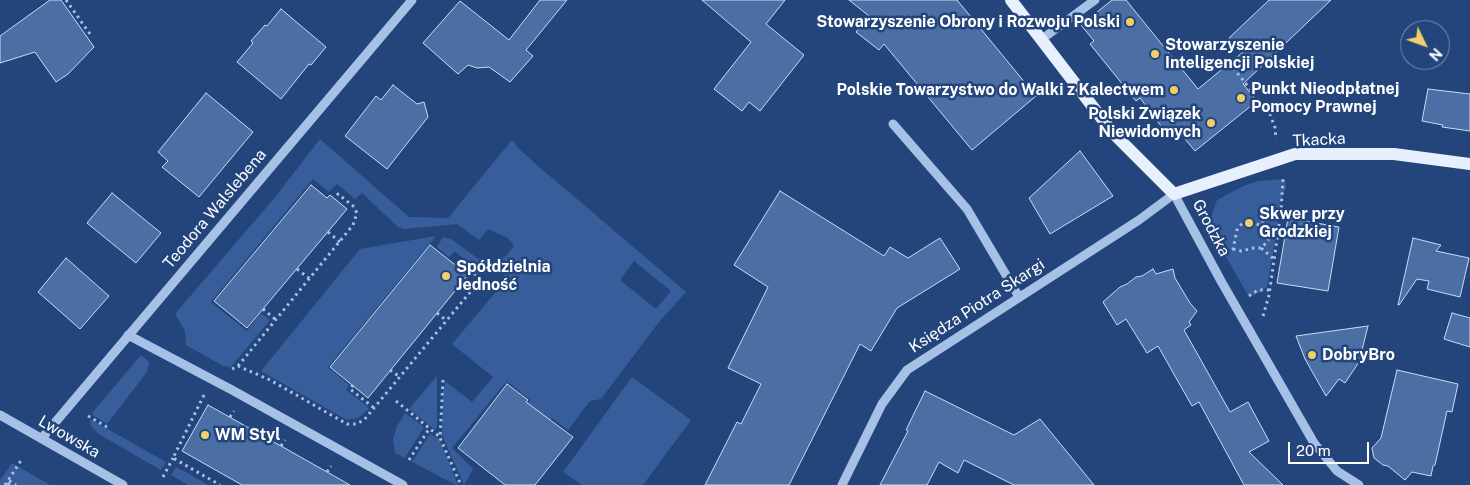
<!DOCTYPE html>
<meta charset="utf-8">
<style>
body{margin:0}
#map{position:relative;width:1470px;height:485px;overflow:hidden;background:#23457c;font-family:"Public Sans",sans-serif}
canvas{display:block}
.north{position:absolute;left:1400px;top:20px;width:50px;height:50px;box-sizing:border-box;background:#23457c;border:1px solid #7b8fb0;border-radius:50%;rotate:132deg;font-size:14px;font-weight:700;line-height:20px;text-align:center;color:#fff}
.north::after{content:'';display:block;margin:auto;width:18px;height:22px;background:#f0d06a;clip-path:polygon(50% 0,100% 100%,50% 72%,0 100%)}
.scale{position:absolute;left:1288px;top:442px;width:81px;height:22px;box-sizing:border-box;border:2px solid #fff;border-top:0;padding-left:6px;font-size:15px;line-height:18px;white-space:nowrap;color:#fff;-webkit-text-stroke:4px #23457c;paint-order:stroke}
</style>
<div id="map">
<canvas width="1470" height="485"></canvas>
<div class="north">N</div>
<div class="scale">20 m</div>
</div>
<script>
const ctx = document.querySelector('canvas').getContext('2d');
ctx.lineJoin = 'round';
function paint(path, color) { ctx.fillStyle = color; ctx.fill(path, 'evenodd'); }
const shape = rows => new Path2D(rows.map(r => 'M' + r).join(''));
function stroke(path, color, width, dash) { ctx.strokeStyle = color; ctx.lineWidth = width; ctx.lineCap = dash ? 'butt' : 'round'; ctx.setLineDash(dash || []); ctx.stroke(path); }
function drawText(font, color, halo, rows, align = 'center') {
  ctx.font = font + ' "Public Sans",sans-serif'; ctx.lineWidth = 5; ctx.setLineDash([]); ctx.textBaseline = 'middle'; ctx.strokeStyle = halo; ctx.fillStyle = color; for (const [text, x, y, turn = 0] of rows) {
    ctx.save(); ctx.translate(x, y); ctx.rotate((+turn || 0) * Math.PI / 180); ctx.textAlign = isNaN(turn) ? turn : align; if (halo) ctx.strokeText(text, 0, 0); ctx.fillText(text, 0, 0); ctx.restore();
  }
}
paint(shape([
 [320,139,409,217,448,218,512,140,518,148,537,165,686,292,659,322,601,399,590,401,568,430,552,418,550,420,527,404,530,400,507,381,452,448,473,469,464,485,442,435,443,390,446,382,472,402,493,377,452,344,505,281,502,257,504,258,514,246,508,238,488,229,479,240,457,224,404,229,398,227,362,193,355,199,337,184,329,192,313,179,211,302,247,331,261,313,270,320,231,367,223,366,186,345,185,331,175,314,276,196],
 [634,261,671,291,656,309,620,280],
 [1285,179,1286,187,1280,203,1278,224,1267,287,1258,293,1249,297,1222,250,1214,240,1209,223,1217,200,1245,185,1259,181],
 [436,236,328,367,349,385,346,390,367,406,369,409,358,418,347,420,261,371,360,249],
 [443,237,451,239,484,263,485,266,480,274,455,251,449,257,437,247],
 [141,355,149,362,147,372,107,424,94,416,92,413],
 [437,376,437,426,435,430,409,409],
 [632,377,691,420,643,485,582,485,563,472],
 [405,413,424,427,405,458,395,453,393,439,397,426],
 [90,419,166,462,161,470,100,435,91,426],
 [430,434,439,439,458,485,456,485,412,462],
 [12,463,50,485,0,485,0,480],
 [176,467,189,474,208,485,188,485,171,475]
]), '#375e9a');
const building = shape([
 [50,0,61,0,94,47,68,74,56,82,35,52,0,63,0,36,50,0],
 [540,0,567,0,526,50,533,56,510,82,489,67,477,68,468,65,458,74,423,43,460,1,509,40,540,0],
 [702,0,785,0,766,24,804,55,760,111,749,102,742,111,714,89,751,42,702,0],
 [849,0,957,0,1036,96,972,150,884,44,879,50,856,32,869,16,849,0],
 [1112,0,1126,0,1198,89,1243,52,1229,38,1269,0,1331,0,1243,84,1257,101,1195,151,1176,128,1167,134,1140,98,1136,101,1090,44,1094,41,1081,25,1112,0],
 [281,9,326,47,311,65,309,64,281,99,237,62,253,43,251,41,265,25,267,26,281,9],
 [393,85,417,104,424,102,428,117,387,169,345,136,376,96,381,100,393,85],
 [1428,89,1470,94,1470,131,1442,127,1443,125,1422,121,1428,89],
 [206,93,253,132,199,197,162,167,168,161,158,152,206,93],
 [1080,151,1113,196,1050,234,1029,198,1080,151],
 [311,185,327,198,330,195,347,209,247,328,214,301,311,185],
 [780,191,884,256,890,247,908,258,940,238,960,269,897,308,871,351,860,344,789,485,705,485,737,422,741,424,761,384,728,368,768,287,734,265,780,191],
 [112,193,161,233,136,263,87,223,112,193],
 [1288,218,1339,227,1328,291,1277,283,1288,218],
 [1413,238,1441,245,1436,251,1469,258,1460,297,1427,289,1429,281,1417,279,1399,305,1398,305,1413,238],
 [430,245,468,275,368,398,330,367,430,245],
 [66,258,109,296,80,329,38,292,66,258],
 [1153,269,1156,274,1173,269,1175,278,1190,303,1197,311,1189,322,1191,325,1184,330,1230,412,1248,402,1269,441,1249,452,1283,485,1244,485,1199,402,1192,406,1158,346,1147,353,1126,319,1117,325,1103,302,1120,287,1127,284,1136,277,1142,276,1153,269],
 [1452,313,1470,318,1470,347,1444,339,1452,313],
 [1368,326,1359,362,1345,383,1339,379,1326,396,1305,359,1296,336,1368,326],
 [1397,370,1458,384,1452,412,1447,411,1435,465,1433,466,1431,476,1412,472,1405,480,1388,466,1383,465,1374,458,1372,448,1381,438,1397,370],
 [507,384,528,400,526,402,573,437,535,485,505,485,458,448,507,384],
 [925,391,1014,435,1040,419,1094,485,1014,485,964,460,958,473,939,462,927,485,880,485,908,431,906,430,925,391],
 [208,405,281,446,350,485,242,485,182,451,208,405]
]);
paint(building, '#4b6fa5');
stroke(building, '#cadbf4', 1);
stroke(shape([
 [66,0,90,34,87,37],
 [1220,66,1227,60,1270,114,1275,128,1276,139],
 [1260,225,1262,225,1270,231,1270,237,1266,243,1261,248,1274,259],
 [328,232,340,242],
 [1233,249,1241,251,1254,248,1261,248],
 [1226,252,1233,249,1237,230,1243,222,1248,220,1259,225,1269,216,1275,215,1281,211,1283,179],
 [297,269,310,279],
 [1249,296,1258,290,1269,290],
 [263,309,275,319],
 [437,313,447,321],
 [1263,316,1269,295,1281,212],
 [238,366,353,225,357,213,353,206,338,194,335,199],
 [232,369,238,366,270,380,347,424,356,424,364,420,481,279,464,266],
 [390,370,400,377],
 [443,380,440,438,461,485],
 [353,385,350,389,374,408],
 [204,395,173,458,220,485],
 [396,401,440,437],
 [88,416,107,427],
 [230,417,234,411],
 [281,446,285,440],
 [409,460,429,429],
 [327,472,331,466],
 [163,477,173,458],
 [5,485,22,459],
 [9,485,8,480,16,485]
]), '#a7c0e5', 3, [2.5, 4]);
stroke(shape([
 [1042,39,1095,0],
 [893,124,967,209,1019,297],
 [128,335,232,390,403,485],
 [0,415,123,485],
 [42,438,412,0],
 [842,485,882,404,907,370,1139,220,1174,194,1221,281,1314,443,1337,471,1359,485]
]), '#a7c0e5', 9);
stroke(shape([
 [1011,0,1113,133,1174,194,1295,154,1394,154,1470,164]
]), '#e8effd', 12);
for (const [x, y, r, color] of [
 [1130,22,5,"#f0d06a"],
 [1155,54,5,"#f0d06a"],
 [1174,90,5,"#f0d06a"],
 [1241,98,5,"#f0d06a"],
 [1211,123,5,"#f0d06a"],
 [1249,223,5,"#f0d06a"],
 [446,276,5,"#f0d06a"],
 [1312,355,5,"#f0d06a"],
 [205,435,5,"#f0d06a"]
]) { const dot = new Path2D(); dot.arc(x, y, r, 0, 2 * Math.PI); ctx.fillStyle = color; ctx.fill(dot); stroke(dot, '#23457c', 2); }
drawText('bold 16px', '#fff', '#23457c', [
 ["Stowarzyszenie Obrony i Rozwoju Polski",1120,22,"right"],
 ["Stowarzyszenie",1165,45],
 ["Inteligencji Polskiej",1165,63],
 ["Punkt Nieodpłatnej",1251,89],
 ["Pomocy Prawnej",1251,107],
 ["Polskie Towarzystwo do Walki z Kalectwem",1164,90,"right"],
 ["Polski Związek",1201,114,"right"],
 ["Niewidomych",1201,132,"right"],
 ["Skwer przy",1259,214],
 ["Grodzkiej",1259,232],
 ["Spółdzielnia",456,267],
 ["Jedność",456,285],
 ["DobryBro",1322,355],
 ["WM Styl",215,435]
], 'left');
drawText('16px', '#fff', '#23457c', [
 ["Tkacka",1319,140,-3],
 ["Teodora Walslebena",215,209,-50],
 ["Grodzka",1211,228,62],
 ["Księdza Piotra Skargi",977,306,-33],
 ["Lwowska",69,437,30]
]);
</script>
